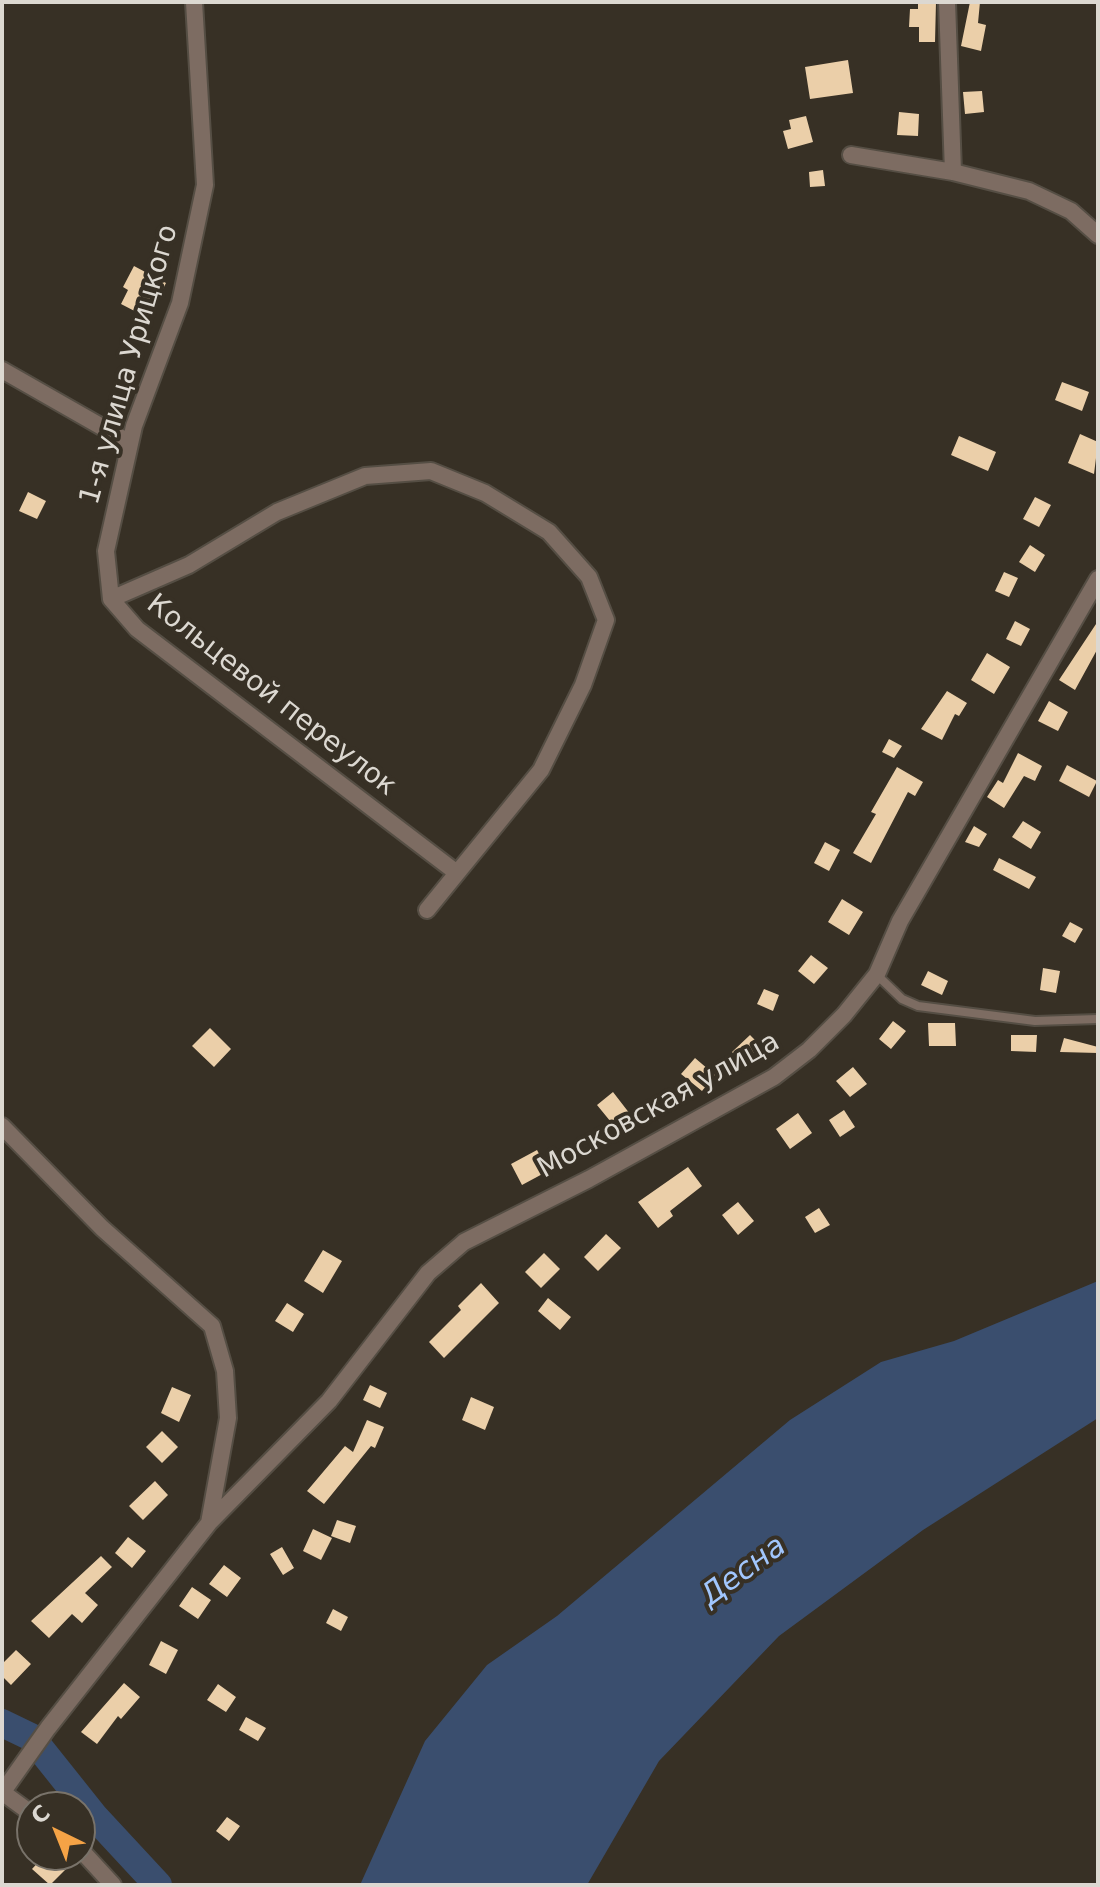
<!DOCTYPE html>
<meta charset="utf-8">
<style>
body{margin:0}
#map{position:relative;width:1100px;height:1887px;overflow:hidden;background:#373025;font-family:"DejaVu Sans",sans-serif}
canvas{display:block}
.frame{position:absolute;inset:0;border:4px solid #dcd8d1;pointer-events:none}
.north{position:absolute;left:16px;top:1791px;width:80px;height:80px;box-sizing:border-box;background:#373025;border:2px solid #79736a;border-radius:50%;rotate:317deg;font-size:22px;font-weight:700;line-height:32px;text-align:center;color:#dcd8d1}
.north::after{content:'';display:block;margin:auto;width:28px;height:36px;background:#f5a346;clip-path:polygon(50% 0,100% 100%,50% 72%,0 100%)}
</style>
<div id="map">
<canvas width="1100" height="1887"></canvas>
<div class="frame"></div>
<div class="north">С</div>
</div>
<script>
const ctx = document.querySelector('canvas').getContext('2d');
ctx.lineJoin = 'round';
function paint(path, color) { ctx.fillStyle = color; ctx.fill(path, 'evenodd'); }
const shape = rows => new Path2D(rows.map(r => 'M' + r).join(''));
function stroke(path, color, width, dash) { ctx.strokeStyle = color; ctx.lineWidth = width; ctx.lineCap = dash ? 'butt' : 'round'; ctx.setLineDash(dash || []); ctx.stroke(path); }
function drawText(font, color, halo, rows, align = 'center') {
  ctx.font = font + ' "DejaVu Sans",sans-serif'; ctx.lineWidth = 8; ctx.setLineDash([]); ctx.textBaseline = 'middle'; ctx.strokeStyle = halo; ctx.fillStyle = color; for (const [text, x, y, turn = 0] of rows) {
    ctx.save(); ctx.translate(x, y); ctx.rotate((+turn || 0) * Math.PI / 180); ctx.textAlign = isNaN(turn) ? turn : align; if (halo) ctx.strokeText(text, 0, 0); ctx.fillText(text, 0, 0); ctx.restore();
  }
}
paint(shape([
 [1098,1281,1098,1418,923,1530,779,1636,659,1761,587,1885,360,1885,425,1741,487,1665,557,1616,790,1420,881,1362,954,1341]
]), '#3a4e6e');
stroke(shape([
 [2,1723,31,1737,94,1816,158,1885]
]), '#3a4e6e', 28);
paint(shape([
 [918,2,936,2,935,42,919,42,919,27,909,27,910,9,918,9],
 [970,2,980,2,978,23,986,25,981,51,961,46],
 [848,60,853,93,810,99,805,67],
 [982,91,984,112,965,114,963,92],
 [899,112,919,114,918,136,897,135],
 [806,116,813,142,788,149,783,131,791,129,789,120],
 [823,170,825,186,810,187,809,172],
 [134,266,166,283,148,318,121,304,128,290,123,287],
 [1062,382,1089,392,1082,411,1055,400],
 [1080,434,1098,442,1094,474,1068,463],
 [959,436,996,452,988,471,951,455],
 [28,492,46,501,37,519,19,511],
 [1035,497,1051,505,1039,527,1023,519],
 [1030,545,1045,555,1035,572,1019,562],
 [1004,572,1018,578,1009,597,995,591],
 [1015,621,1030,629,1021,646,1006,639],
 [1098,621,1098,648,1075,690,1059,680],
 [987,653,1010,667,994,694,971,680],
 [947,691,967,703,959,716,955,714,942,740,921,729],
 [1049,701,1068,712,1058,731,1038,721],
 [889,739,902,746,894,758,882,752],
 [1018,753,1042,766,1035,781,1024,776,1004,808,987,797,998,780,1003,783],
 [1067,765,1097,781,1089,797,1059,781],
 [897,767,923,782,915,796,908,792,871,863,853,853,876,814,871,812],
 [1023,821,1041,832,1031,849,1012,837],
 [974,826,987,834,979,847,965,842],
 [825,842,840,850,829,871,814,863],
 [999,858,1036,877,1029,889,993,870],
 [842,899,863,912,849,935,828,922],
 [1070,922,1083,929,1075,943,1062,936],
 [811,955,828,968,814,984,798,971],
 [1043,968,1060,971,1056,993,1040,990],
 [928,971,948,981,942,995,921,985],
 [764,989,779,995,773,1011,757,1004],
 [893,1021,906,1031,891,1049,879,1039],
 [928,1023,955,1023,956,1046,929,1046],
 [210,1028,231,1049,214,1067,192,1046],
 [750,1035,761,1046,743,1063,732,1052],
 [1011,1035,1037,1035,1036,1052,1011,1051],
 [1064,1038,1098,1047,1098,1053,1060,1052],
 [695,1058,715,1075,702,1091,681,1074],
 [853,1067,867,1084,850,1097,836,1081],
 [613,1092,630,1114,615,1127,597,1105],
 [844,1110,855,1127,840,1137,829,1120],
 [798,1113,812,1133,790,1149,776,1129],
 [537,1150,548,1171,522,1185,511,1164],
 [688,1167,702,1186,670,1211,673,1216,658,1228,638,1202],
 [738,1202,754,1221,738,1235,722,1215],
 [819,1208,830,1225,815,1233,805,1217],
 [606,1234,621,1248,598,1271,584,1257],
 [323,1250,342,1261,323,1293,304,1281],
 [544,1253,560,1269,541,1288,525,1272],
 [481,1283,499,1303,444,1358,429,1342,461,1310,458,1306],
 [548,1298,571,1317,560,1330,538,1311],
 [287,1303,304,1314,293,1332,275,1321],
 [370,1385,387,1393,380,1408,363,1400],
 [172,1387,191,1395,179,1422,161,1413],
 [471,1397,494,1407,485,1430,462,1420],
 [367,1420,384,1427,375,1448,371,1446,324,1504,307,1491,345,1446,353,1452],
 [162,1431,178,1447,162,1463,146,1447],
 [155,1481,168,1495,143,1520,129,1506],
 [337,1520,356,1526,350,1543,331,1536],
 [313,1529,332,1538,321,1560,303,1551],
 [128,1537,146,1551,132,1568,115,1553],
 [282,1547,294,1568,283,1575,270,1554],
 [101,1556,112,1567,85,1593,98,1605,82,1623,72,1614,49,1638,31,1621],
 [224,1565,241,1578,227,1597,209,1584],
 [192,1587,211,1600,198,1619,179,1606],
 [333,1609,348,1617,341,1631,326,1623],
 [161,1641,178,1650,166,1674,149,1665],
 [16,1650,31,1664,11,1685,2,1676,2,1664],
 [124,1683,140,1697,121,1719,118,1716,97,1744,81,1732],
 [218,1684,236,1697,226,1712,207,1700],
 [246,1717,266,1728,258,1741,239,1730],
 [227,1817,240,1826,229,1841,216,1831],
 [45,1855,58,1855,69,1866,50,1885,32,1869]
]), '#ebcfa9');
const lane = shape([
 [877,975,902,999,918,1006,1035,1021,1098,1019]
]);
const street = shape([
 [947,2,953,172,1029,191,1071,211,1098,235],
 [851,155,953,172],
 [2,370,130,443],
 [111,599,189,565,277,512,365,476,431,471,485,493,549,532,589,577,606,620,583,685,541,770,427,910],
 [111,599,106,551,134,426,180,303,205,185,194,2],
 [111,599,137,629,457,873],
 [2,1126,102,1228,212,1326,225,1371,228,1418,209,1523],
 [2,1792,32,1814],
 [2,1793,48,1728,209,1523,329,1401,428,1273,464,1242,589,1179,774,1077,809,1050,844,1015,877,974,900,921,1098,579],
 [80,1849,113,1885]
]);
stroke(lane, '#554e44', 12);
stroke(street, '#554e44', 20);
stroke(lane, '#7d6c62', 8);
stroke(street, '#7d6c62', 16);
drawText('28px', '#dcd8d1', '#373025', [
 ["1-я улица Урицкого",130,365,-74],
 ["Кольцевой переулок",271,696,38],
 ["Московская улица",659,1106,-29]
]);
drawText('italic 30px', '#a1c6fd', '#373025', [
 ["Десна",744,1572,-36]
]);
</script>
